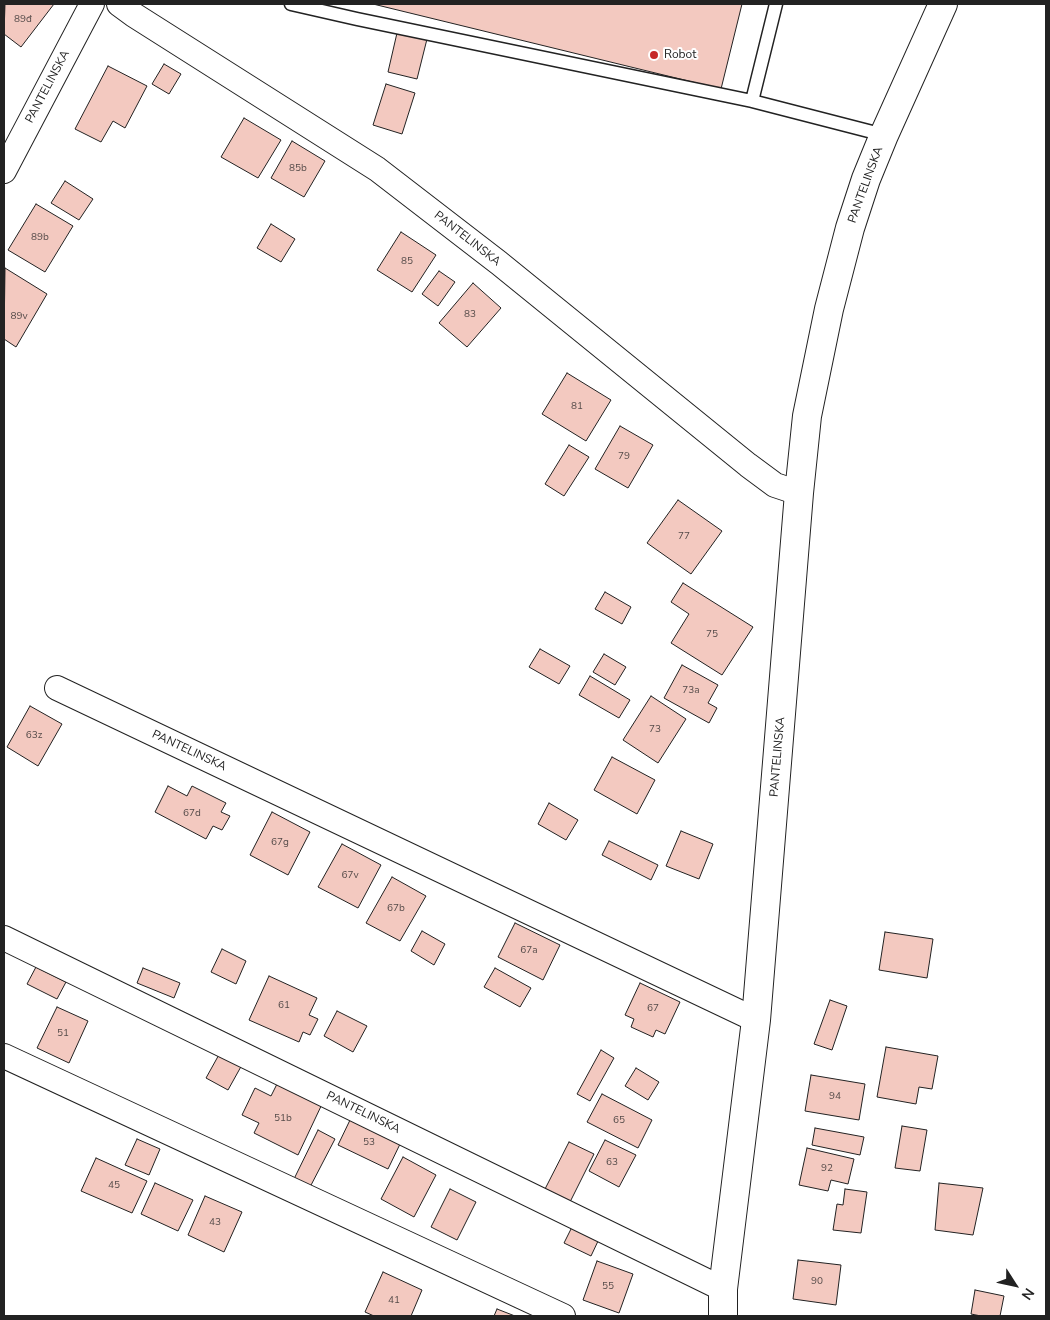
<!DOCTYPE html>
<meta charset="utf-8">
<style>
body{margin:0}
#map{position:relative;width:1050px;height:1320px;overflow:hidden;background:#fff;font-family:"Nunito Sans",sans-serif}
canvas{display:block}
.frame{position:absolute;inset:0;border:5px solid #222;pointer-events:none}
.north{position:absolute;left:990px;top:1260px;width:50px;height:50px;-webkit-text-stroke:4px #fff;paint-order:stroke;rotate:125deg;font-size:14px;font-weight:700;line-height:20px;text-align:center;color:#222}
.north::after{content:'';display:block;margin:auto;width:18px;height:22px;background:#222;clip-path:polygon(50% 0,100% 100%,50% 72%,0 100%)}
</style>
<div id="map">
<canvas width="1050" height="1320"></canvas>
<div class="frame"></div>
<div class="north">N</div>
</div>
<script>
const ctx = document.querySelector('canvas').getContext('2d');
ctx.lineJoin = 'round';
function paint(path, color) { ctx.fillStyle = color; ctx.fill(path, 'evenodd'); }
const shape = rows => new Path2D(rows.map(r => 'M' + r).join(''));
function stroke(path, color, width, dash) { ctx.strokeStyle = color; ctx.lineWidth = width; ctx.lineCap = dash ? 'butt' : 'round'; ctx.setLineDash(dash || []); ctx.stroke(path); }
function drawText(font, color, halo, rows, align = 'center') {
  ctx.font = font + ' "Nunito Sans",sans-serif'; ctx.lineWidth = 4; ctx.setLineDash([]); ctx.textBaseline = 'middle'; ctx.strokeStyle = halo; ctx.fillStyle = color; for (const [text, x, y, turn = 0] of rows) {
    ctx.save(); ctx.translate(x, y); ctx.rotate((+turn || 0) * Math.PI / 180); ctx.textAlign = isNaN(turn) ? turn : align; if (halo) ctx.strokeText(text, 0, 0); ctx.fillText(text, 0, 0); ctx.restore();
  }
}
const building = shape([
 [5,4,54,4,21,47,4,34,5,4],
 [373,4,742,4,721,89,373,4],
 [397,33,427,39,417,79,388,72,397,33],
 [164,64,181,74,169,94,152,84,164,64],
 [108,66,147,86,125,128,113,121,101,142,75,129,108,66],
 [386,84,415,93,402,134,373,125,386,84],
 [244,118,281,140,258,178,221,157,244,118],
 [292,141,325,161,304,197,271,178,292,141],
 [65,181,93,199,79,220,51,203,65,181],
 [36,204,73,226,45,272,8,250,36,204],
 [271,224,295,239,281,262,257,248,271,224],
 [401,232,436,255,412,292,377,270,401,232],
 [5,268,47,294,16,347,4,339,5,268],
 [439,271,455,282,438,306,422,294,439,271],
 [473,283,501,308,467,347,439,323,473,283],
 [567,373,611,400,586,441,542,414,567,373],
 [620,426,653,445,628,488,595,469,620,426],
 [569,445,589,457,564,496,545,484,569,445],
 [678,500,722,531,691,574,647,543,678,500],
 [683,583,753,627,722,675,671,643,689,614,671,602,683,583],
 [605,592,631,607,622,624,595,609,605,592],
 [540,649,570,666,559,684,529,667,540,649],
 [604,654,626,667,615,685,593,672,604,654],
 [682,665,718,685,708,703,717,708,709,723,664,698,682,665],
 [590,676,630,700,619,718,579,695,590,676],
 [651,696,686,719,658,763,623,740,651,696],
 [30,706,62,724,38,766,7,747,30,706],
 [612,757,655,780,637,814,594,790,612,757],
 [168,786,187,796,192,786,226,803,221,812,230,816,222,830,213,826,206,839,155,812,168,786],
 [549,803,578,820,566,840,538,824,549,803],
 [272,812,310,832,288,875,250,855,272,812],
 [681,831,713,844,699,879,666,866,681,831],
 [609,841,658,865,651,880,602,855,609,841],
 [342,844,381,865,358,908,318,887,342,844],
 [392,877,426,896,400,941,366,923,392,877],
 [515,923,560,945,543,980,498,957,515,923],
 [422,931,445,944,434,965,411,951,422,931],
 [885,932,933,939,927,978,879,970,885,932],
 [222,949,246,961,236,984,211,972,222,949],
 [36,967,66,982,57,999,27,984,36,967],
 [143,968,180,983,174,998,137,983,143,968],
 [495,968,531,988,520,1007,484,987,495,968],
 [269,976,317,998,309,1015,318,1019,310,1035,303,1032,299,1042,249,1020,269,976],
 [640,983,680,1002,665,1034,656,1030,653,1037,631,1027,634,1019,625,1015,640,983],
 [830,1000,847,1006,832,1050,814,1044,830,1000],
 [57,1007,88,1021,69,1063,37,1048,57,1007],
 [337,1011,367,1026,353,1052,324,1036,337,1011],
 [886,1047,938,1056,932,1089,919,1087,916,1104,877,1097,886,1047],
 [601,1050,614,1058,590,1101,577,1094,601,1050],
 [221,1051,243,1063,228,1090,206,1078,221,1051],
 [636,1068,659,1082,648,1100,625,1086,636,1068],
 [811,1075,865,1084,859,1120,805,1111,811,1075],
 [279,1080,323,1102,298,1155,254,1133,259,1123,242,1115,255,1088,271,1096,279,1080],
 [602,1094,652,1120,638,1148,587,1122,602,1094],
 [351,1118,401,1142,388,1169,338,1145,351,1118],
 [902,1126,927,1130,920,1171,895,1168,902,1126],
 [815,1128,864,1137,860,1155,812,1145,815,1128],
 [318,1130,335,1139,309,1189,293,1181,318,1130],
 [137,1139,160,1149,149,1175,125,1165,137,1139],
 [605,1140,636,1155,619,1187,589,1171,605,1140],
 [569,1142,594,1154,570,1202,545,1189,569,1142],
 [807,1148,854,1159,848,1184,831,1180,828,1191,799,1185,807,1148],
 [403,1157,436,1175,414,1217,381,1199,403,1157],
 [96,1158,147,1181,132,1213,81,1191,96,1158],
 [155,1183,193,1200,178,1231,141,1214,155,1183],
 [939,1183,983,1188,973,1235,935,1230,939,1183],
 [450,1189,476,1202,457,1240,431,1227,450,1189],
 [845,1189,867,1192,861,1233,833,1230,837,1204,843,1205,845,1189],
 [205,1196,242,1212,224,1252,188,1235,205,1196],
 [572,1227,599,1239,591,1256,564,1243,572,1227],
 [798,1260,841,1265,836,1305,793,1299,798,1260],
 [597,1261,633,1274,619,1313,583,1300,597,1261],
 [383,1272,422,1290,411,1316,374,1316,365,1312,383,1272],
 [975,1290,1004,1296,1000,1316,981,1316,971,1314,975,1290],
 [497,1309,515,1316,494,1316,497,1309]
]);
paint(building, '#f3c9c0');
stroke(building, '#222', 1);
const service = shape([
 [291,4,357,19,752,101,884,135],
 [752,101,776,4]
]);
const minor = shape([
 [119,4,134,15,377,169,499,263,748,465,775,485,799,493],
 [4,171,92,4],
 [57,688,756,1020],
 [4,938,723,1289],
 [4,1056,563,1316]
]);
const secondary = shape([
 [723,1316,723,1289,756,1020,799,493,807,416,829,309,850,228,866,179,884,135,943,4]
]);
stroke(service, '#222', 15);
stroke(minor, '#222', 26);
stroke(secondary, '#222', 30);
stroke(service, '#fff', 12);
stroke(minor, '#fff', 24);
stroke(secondary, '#fff', 28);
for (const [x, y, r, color] of [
 [654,55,5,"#c62828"]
]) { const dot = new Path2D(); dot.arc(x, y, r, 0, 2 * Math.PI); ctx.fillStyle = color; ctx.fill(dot); stroke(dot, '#fff', 2); }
drawText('10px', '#564c4a', null, [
 ["89đ",23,20],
 ["85b",298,169],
 ["89b",40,238],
 ["85",407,262],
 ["83",470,315],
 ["89v",19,317],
 ["81",577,407],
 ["79",624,457],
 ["77",684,537],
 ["75",712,635],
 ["73a",691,691],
 ["73",655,730],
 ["63z",34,736],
 ["67d",192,814],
 ["67g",280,843],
 ["67v",350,876],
 ["67b",396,909],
 ["67a",529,951],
 ["61",284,1006],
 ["67",653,1009],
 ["51",63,1034],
 ["94",835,1097],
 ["51b",283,1119],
 ["65",619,1121],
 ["53",369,1143],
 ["63",612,1163],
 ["92",827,1169],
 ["45",114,1186],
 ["43",215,1223],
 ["90",817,1282],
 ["55",608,1287],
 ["41",394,1301]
]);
drawText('12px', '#222', '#fff', [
 ["Robot",664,55]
], 'left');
drawText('12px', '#222', '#fff', [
 ["PANTELINSKA",48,87,-62],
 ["PANTELINSKA",866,185,-70],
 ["PANTELINSKA",467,239,38],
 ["PANTELINSKA",189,751,25],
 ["PANTELINSKA",778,757,-85],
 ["PANTELINSKA",363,1113,26]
]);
</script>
